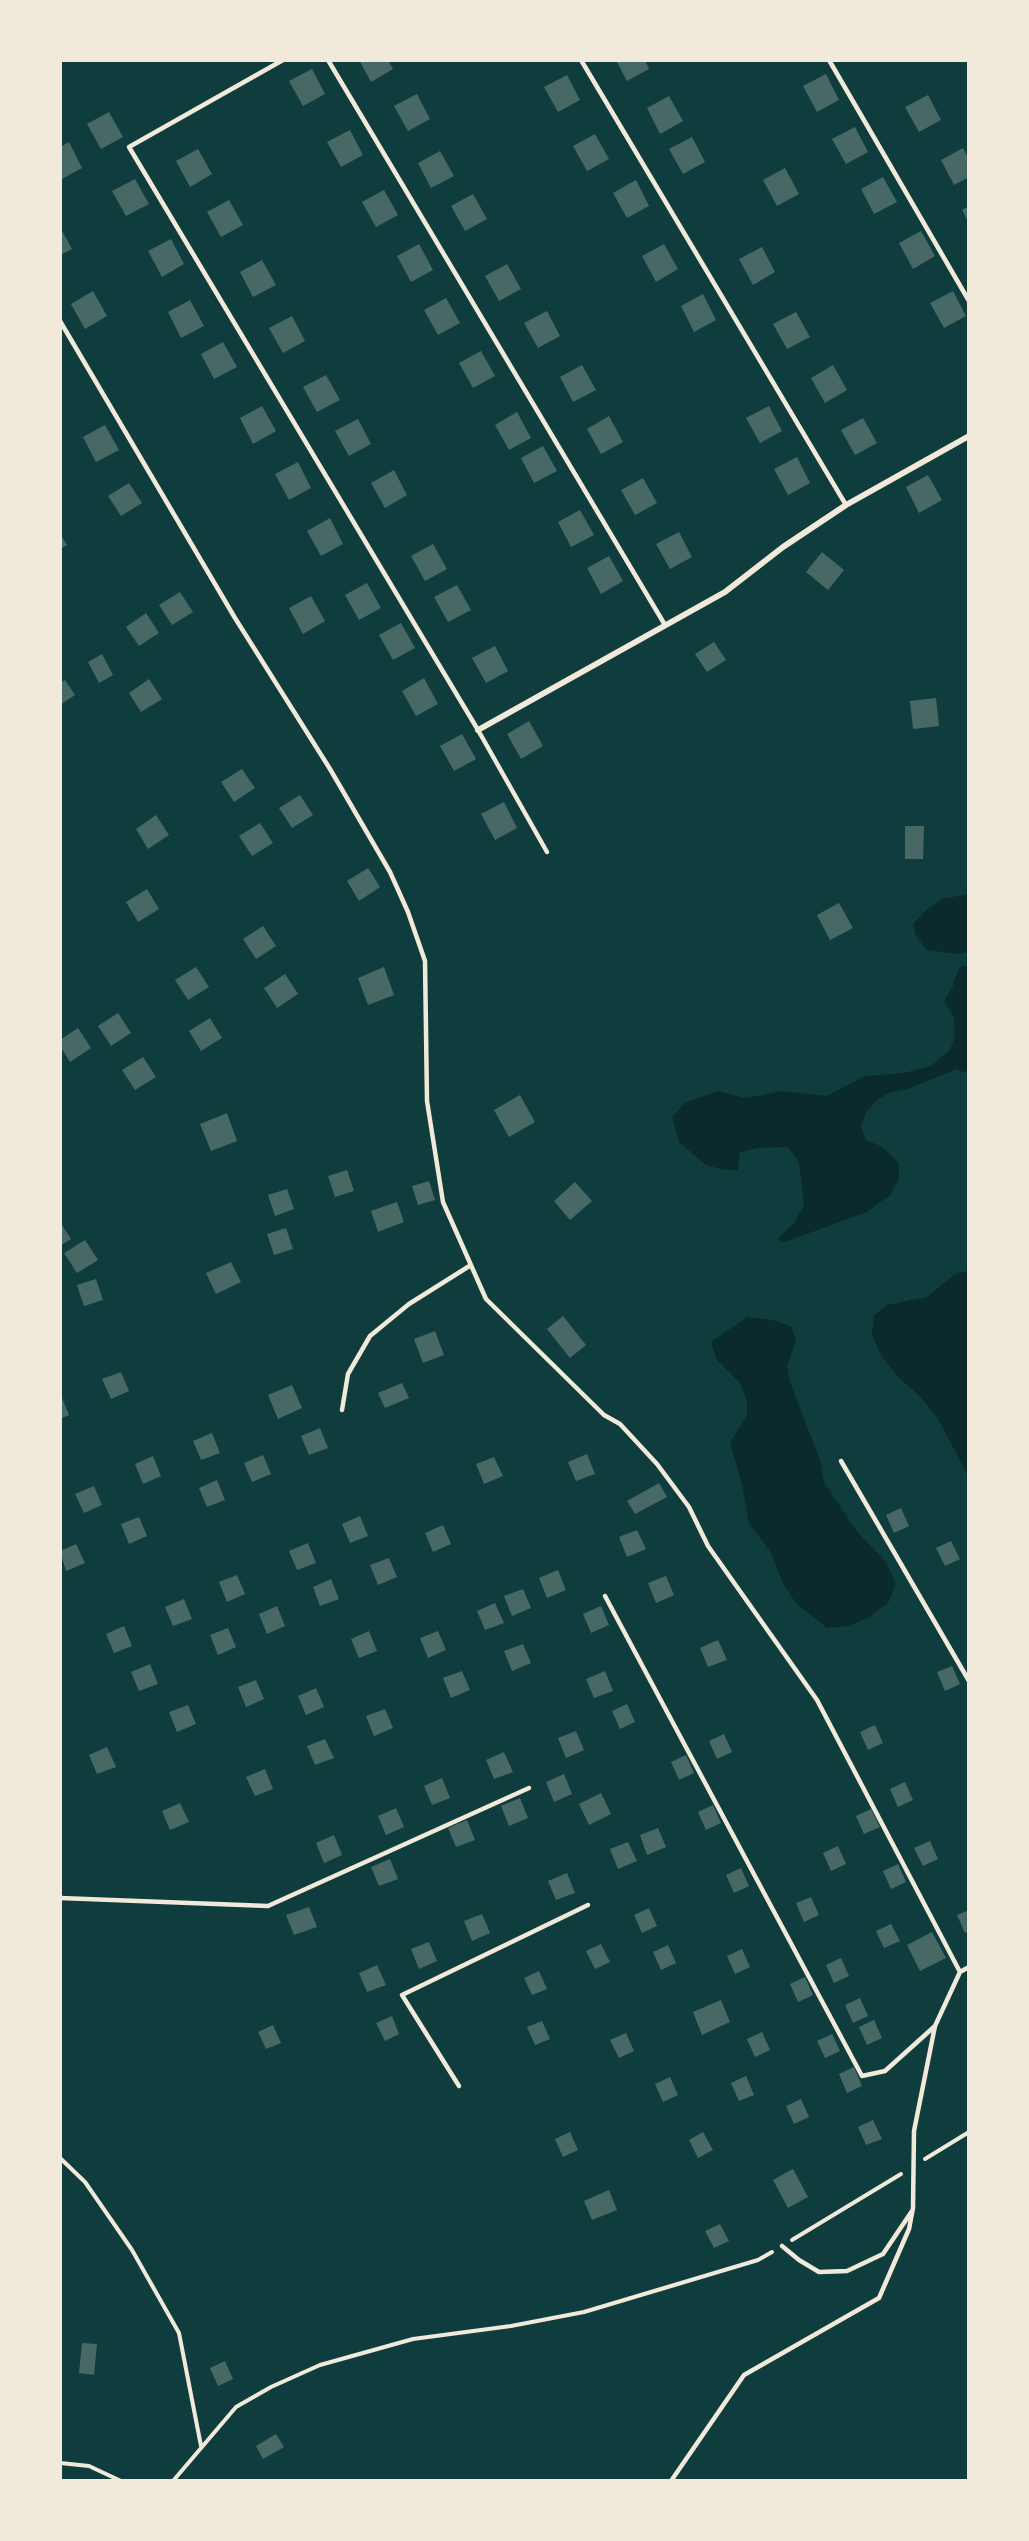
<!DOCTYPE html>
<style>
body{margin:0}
#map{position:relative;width:1029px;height:2541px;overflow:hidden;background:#0f3d3e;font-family:"Times New Roman",serif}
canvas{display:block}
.frame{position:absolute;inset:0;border:62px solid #f1e9da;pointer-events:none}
</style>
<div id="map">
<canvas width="1029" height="2541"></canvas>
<div class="frame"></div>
</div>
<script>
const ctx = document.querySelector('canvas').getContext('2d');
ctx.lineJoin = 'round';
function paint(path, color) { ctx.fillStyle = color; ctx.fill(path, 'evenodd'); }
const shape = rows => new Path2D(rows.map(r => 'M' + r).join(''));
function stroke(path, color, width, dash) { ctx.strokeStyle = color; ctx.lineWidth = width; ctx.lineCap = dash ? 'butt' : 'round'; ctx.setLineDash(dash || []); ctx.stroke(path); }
paint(shape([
 [969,894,969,952,957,954,927,950,916,936,913,924,928,908,942,899],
 [969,965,969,1071,963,1072,957,1069,910,1088,888,1093,876,1101,866,1112,861,1127,866,1140,881,1146,899,1163,899,1178,891,1194,867,1212,782,1243,778,1238,795,1222,804,1204,799,1162,788,1147,757,1148,740,1152,738,1170,725,1170,706,1165,679,1142,672,1117,685,1103,718,1091,746,1098,782,1091,827,1096,865,1076,904,1073,931,1066,950,1050,955,1036,954,1018,944,1001,952,988,959,967],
 [969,1271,969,1477,938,1419,921,1397,898,1377,882,1357,872,1335,874,1315,887,1305,927,1297,956,1273],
 [747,1317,772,1320,791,1326,796,1341,787,1366,790,1382,820,1460,824,1482,858,1533,886,1562,896,1584,888,1603,868,1618,848,1626,827,1628,796,1603,783,1584,771,1553,749,1523,742,1484,730,1443,747,1415,747,1401,740,1383,717,1360,711,1342]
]), '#0a2a2b');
paint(shape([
 [359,60,388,60,393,69,371,82],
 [616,60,645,60,649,69,627,81],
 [312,69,325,94,303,106,289,81],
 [826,74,839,100,817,112,803,86],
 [567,75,580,100,558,112,544,87],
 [417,94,430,119,408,131,394,106],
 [928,95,941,120,919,132,905,107],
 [669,96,683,121,660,134,647,108],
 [109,112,123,137,101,149,87,124],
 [855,127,868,152,846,164,832,139],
 [350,130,363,155,341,167,327,142],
 [595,134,609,159,587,171,573,146],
 [692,137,705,162,683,174,669,149],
 [69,142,82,168,60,180,60,147],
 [963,148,969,159,969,177,954,185,941,160],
 [198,149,212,174,190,187,176,161],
 [440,151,454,176,431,188,418,163],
 [785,168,799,194,777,206,763,180],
 [883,177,897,202,874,214,861,189],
 [135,179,149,204,126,216,112,191],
 [636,180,649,206,627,218,613,193],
 [384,190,398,215,376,227,362,202],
 [473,194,487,219,465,231,451,206],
 [229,200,243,225,221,237,207,212],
 [969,206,969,223,962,210],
 [60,227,72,249,60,255],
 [921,231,935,256,913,269,899,243],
 [171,239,184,264,162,277,148,251],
 [419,244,433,270,411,282,397,256],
 [664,244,678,269,656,282,642,256],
 [762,247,775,272,753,285,739,259],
 [262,260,276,285,253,297,240,272],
 [507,264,521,289,499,301,485,276],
 [93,291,107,316,85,329,71,304],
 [953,291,966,316,944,328,930,303],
 [703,294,716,320,694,332,681,306],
 [446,298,460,323,438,335,424,310],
 [190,300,204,326,181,338,168,312],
 [547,311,560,336,538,348,524,323],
 [796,312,810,337,787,349,773,324],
 [292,316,305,341,283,353,269,328],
 [223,342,237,367,214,379,201,354],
 [481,351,495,376,473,388,459,363],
 [582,365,596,390,573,402,560,377],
 [833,365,847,390,825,403,811,378],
 [326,375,340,400,317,412,303,387],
 [262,406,276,431,253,444,240,418],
 [769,406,782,431,760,443,746,418],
 [517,412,531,438,509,450,495,425],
 [609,416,623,442,601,454,587,429],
 [863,418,877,443,855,455,841,430],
 [358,419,371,444,349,456,335,431],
 [105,425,119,450,96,462,83,437],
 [543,446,557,471,534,483,521,458],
 [797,457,810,483,788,495,774,469],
 [298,462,311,488,289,500,275,474],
 [394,470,407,495,385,508,371,483],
 [928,475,942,500,919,513,906,487],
 [643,478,657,503,635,515,621,490],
 [129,483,142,503,121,516,108,496],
 [580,510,594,535,571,547,558,522],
 [330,518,343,544,321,556,307,531],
 [679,532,692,557,670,569,656,544],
 [60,534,67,545,60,549],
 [433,544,447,569,425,581,411,556],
 [822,552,844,570,828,590,806,572],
 [609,556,623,581,601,594,587,568],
 [367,583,381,608,359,620,345,595],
 [457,585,471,610,448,622,434,597],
 [180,592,193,612,172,625,159,605],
 [311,596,325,621,303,634,289,608],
 [146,613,159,633,139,646,126,627],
 [401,623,415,648,393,660,379,635],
 [714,642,726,660,707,672,695,654],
 [495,646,508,671,486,683,472,658],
 [102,654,113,675,99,683,88,662],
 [424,678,438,704,416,716,402,691],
 [149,679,162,699,141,712,129,693],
 [65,680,75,695,60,705,60,683],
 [936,698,939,726,913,729,910,701],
 [529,721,543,746,521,759,507,734],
 [462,734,476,759,454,771,440,746],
 [242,769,255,788,234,802,221,782],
 [300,795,313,815,292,828,279,808],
 [504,802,517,828,495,840,481,814],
 [156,815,169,835,148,849,136,829],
 [260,823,273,843,252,856,239,836],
 [905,826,924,826,923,859,905,859],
 [368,868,380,887,359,901,347,881],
 [147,889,159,909,138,922,126,902],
 [839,903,853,928,830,940,817,915],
 [263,926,276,946,256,959,243,939],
 [196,967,209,987,188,1000,175,980],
 [384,967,394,995,368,1005,358,978],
 [285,974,298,994,277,1008,264,988],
 [118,1013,131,1033,111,1046,98,1026],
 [210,1018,222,1038,201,1051,189,1031],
 [78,1028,91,1048,70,1062,60,1046,60,1040],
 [143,1057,156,1077,135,1090,122,1070],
 [520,1095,535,1122,509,1137,494,1110],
 [227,1113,237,1141,211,1151,200,1124],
 [347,1170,354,1191,335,1197,328,1176],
 [429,1181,435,1200,418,1205,412,1186],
 [575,1182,592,1201,570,1220,554,1201],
 [287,1189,294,1209,275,1216,268,1195],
 [397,1202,404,1222,378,1232,371,1211],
 [60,1222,71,1239,60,1246],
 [286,1228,293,1249,274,1255,267,1234],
 [85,1240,98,1260,77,1273,64,1253],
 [231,1262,241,1282,216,1294,206,1273],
 [96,1279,103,1300,84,1306,77,1285],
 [563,1316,586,1345,570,1358,547,1329],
 [435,1331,444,1355,423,1363,414,1339],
 [121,1372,129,1391,111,1399,102,1379],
 [402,1383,409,1398,385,1408,378,1393],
 [292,1385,302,1408,278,1419,268,1395],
 [60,1393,69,1415,60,1419],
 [320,1428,328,1448,309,1455,301,1436],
 [212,1433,220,1453,201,1460,193,1441],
 [587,1454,595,1474,576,1481,568,1462],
 [263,1455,271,1474,252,1482,244,1463],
 [153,1456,161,1476,143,1484,135,1464],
 [494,1457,503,1476,484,1484,476,1464],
 [217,1480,225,1500,207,1507,199,1488],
 [659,1483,667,1497,635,1514,627,1501],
 [94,1486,102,1505,84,1513,75,1494],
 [901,1508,909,1526,894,1533,886,1515],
 [360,1516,368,1536,350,1543,342,1524],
 [139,1517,147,1536,129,1544,121,1524],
 [443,1525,451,1544,433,1552,425,1533],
 [637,1530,646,1549,627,1557,619,1537],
 [951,1541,960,1559,945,1566,936,1548],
 [308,1543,316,1563,297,1570,289,1551],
 [76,1544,85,1563,66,1571,60,1551],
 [389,1558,397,1577,378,1585,370,1565],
 [558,1570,566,1590,547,1598,539,1578],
 [237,1575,245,1594,227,1602,219,1582],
 [666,1576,674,1595,656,1603,648,1583],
 [331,1579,339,1599,320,1606,313,1587],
 [523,1589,531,1608,512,1616,504,1596],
 [184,1599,192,1619,173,1626,165,1607],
 [495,1603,504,1623,485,1630,477,1611],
 [277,1606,285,1626,267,1634,259,1614],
 [601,1606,609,1625,591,1633,583,1614],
 [124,1626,132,1646,114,1653,106,1634],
 [228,1628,236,1647,218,1655,210,1635],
 [369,1631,377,1651,359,1658,351,1639],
 [438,1631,446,1650,428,1658,420,1638],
 [718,1640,727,1660,708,1667,700,1648],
 [523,1644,531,1663,512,1671,504,1651],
 [150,1664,158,1684,139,1691,131,1672],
 [952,1666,960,1684,945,1691,937,1672],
 [462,1671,470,1690,451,1698,443,1678],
 [605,1671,613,1691,594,1698,586,1679],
 [256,1680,264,1699,246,1707,238,1687],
 [316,1688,324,1707,306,1715,298,1696],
 [627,1704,635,1722,620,1729,612,1711],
 [188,1705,196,1724,177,1732,169,1712],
 [385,1709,393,1728,374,1736,366,1716],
 [875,1725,883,1743,868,1750,860,1732],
 [576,1731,584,1750,566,1758,558,1738],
 [724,1734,732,1752,717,1759,709,1741],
 [325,1739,334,1758,315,1765,307,1746],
 [107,1747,116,1767,97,1774,89,1755],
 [504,1752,513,1772,494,1779,486,1760],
 [686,1755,694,1773,679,1780,671,1762],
 [265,1769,273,1789,255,1796,246,1777],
 [564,1774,572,1794,554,1802,546,1782],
 [442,1778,450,1798,432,1805,424,1786],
 [905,1782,913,1800,898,1807,890,1789],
 [601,1793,611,1814,589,1825,579,1804],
 [520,1798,528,1818,509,1826,501,1806],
 [180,1803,189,1822,170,1830,162,1811],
 [713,1805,721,1823,706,1830,698,1812],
 [396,1808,404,1827,386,1835,378,1816],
 [871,1809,880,1827,864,1834,856,1816],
 [467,1820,475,1840,456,1847,448,1828],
 [658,1828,666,1847,647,1855,640,1835],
 [334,1835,342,1855,324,1863,316,1843],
 [930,1841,938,1859,923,1866,914,1848],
 [628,1842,637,1861,618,1869,610,1849],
 [838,1846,846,1864,831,1871,823,1853],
 [390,1859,398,1879,379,1886,371,1867],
 [898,1864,906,1882,891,1889,883,1871],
 [741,1868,749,1886,734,1893,726,1875],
 [567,1873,575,1893,556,1900,548,1881],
 [811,1897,819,1915,804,1922,796,1903],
 [309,1907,317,1927,294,1935,286,1915],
 [649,1908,657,1926,642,1933,634,1915],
 [969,1910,969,1931,965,1933,957,1915],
 [482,1914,490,1933,472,1941,464,1921],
 [891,1924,900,1941,884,1948,876,1931],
 [932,1932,946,1958,920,1971,907,1945],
 [429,1942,437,1961,419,1969,411,1949],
 [601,1944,610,1962,595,1969,586,1951],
 [668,1945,676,1963,661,1970,653,1952],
 [742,1949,750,1967,735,1974,727,1956],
 [841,1958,849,1976,834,1983,826,1965],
 [377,1965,386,1985,367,1992,359,1973],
 [539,1971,547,1989,532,1995,524,1978],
 [805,1977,813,1995,798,2002,790,1984],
 [860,1998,868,2016,853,2023,845,2005],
 [721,2000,730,2022,702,2035,693,2012],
 [392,2016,399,2034,385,2041,376,2023],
 [874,2020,882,2038,867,2045,859,2027],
 [542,2021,550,2039,535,2045,527,2027],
 [273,2025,281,2043,266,2049,258,2032],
 [762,2032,770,2050,755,2057,747,2039],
 [626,2033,634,2051,619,2058,610,2040],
 [832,2034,840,2051,825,2058,817,2041],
 [854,2067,862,2086,847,2093,839,2074],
 [746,2076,754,2095,739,2101,731,2083],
 [670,2077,678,2095,663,2102,655,2084],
 [801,2099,809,2117,794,2124,786,2106],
 [873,2120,882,2139,866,2145,858,2127],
 [570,2132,578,2150,563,2157,555,2139],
 [703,2132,713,2150,698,2158,689,2140],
 [793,2169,808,2197,788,2208,773,2180],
 [609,2190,617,2210,592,2220,584,2201],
 [720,2224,729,2241,714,2248,705,2231],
 [82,2343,97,2344,94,2375,79,2373],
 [225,2361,233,2379,218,2386,210,2368],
 [276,2434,284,2447,263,2459,256,2446]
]), '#486865');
stroke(shape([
 [60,2158,85,2182,132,2250,179,2333,201,2446],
 [925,2159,969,2132],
 [792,2240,901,2174],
 [60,2463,89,2466,121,2481],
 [173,2481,236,2407,271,2387,320,2365,413,2339,511,2326,584,2312,758,2260,772,2252]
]), '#f1e9da', 4);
stroke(shape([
 [283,60,129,147,478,730,547,852],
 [328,60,665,625],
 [581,60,846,505],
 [829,60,969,301],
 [60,321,235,618,330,769,390,872,408,912,425,961,427,1101,443,1202,486,1299,604,1415,620,1424,657,1464,689,1507,708,1546,817,1700,960,1972],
 [342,1410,348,1374,370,1336,409,1304,471,1265],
 [841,1461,969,1681],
 [605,1596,862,2076,885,2071,935,2026,960,1972,969,1967],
 [60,1898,268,1906,529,1788],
 [459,2086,402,1995,588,1905],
 [782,2246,799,2260,819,2272,847,2271,883,2254,912,2211],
 [671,2481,744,2375,879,2298,909,2229,913,2208,914,2131,935,2026]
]), '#f1e9da', 4.5);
stroke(shape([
 [478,730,725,592,783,547,846,505,969,436]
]), '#f1e9da', 6);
</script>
